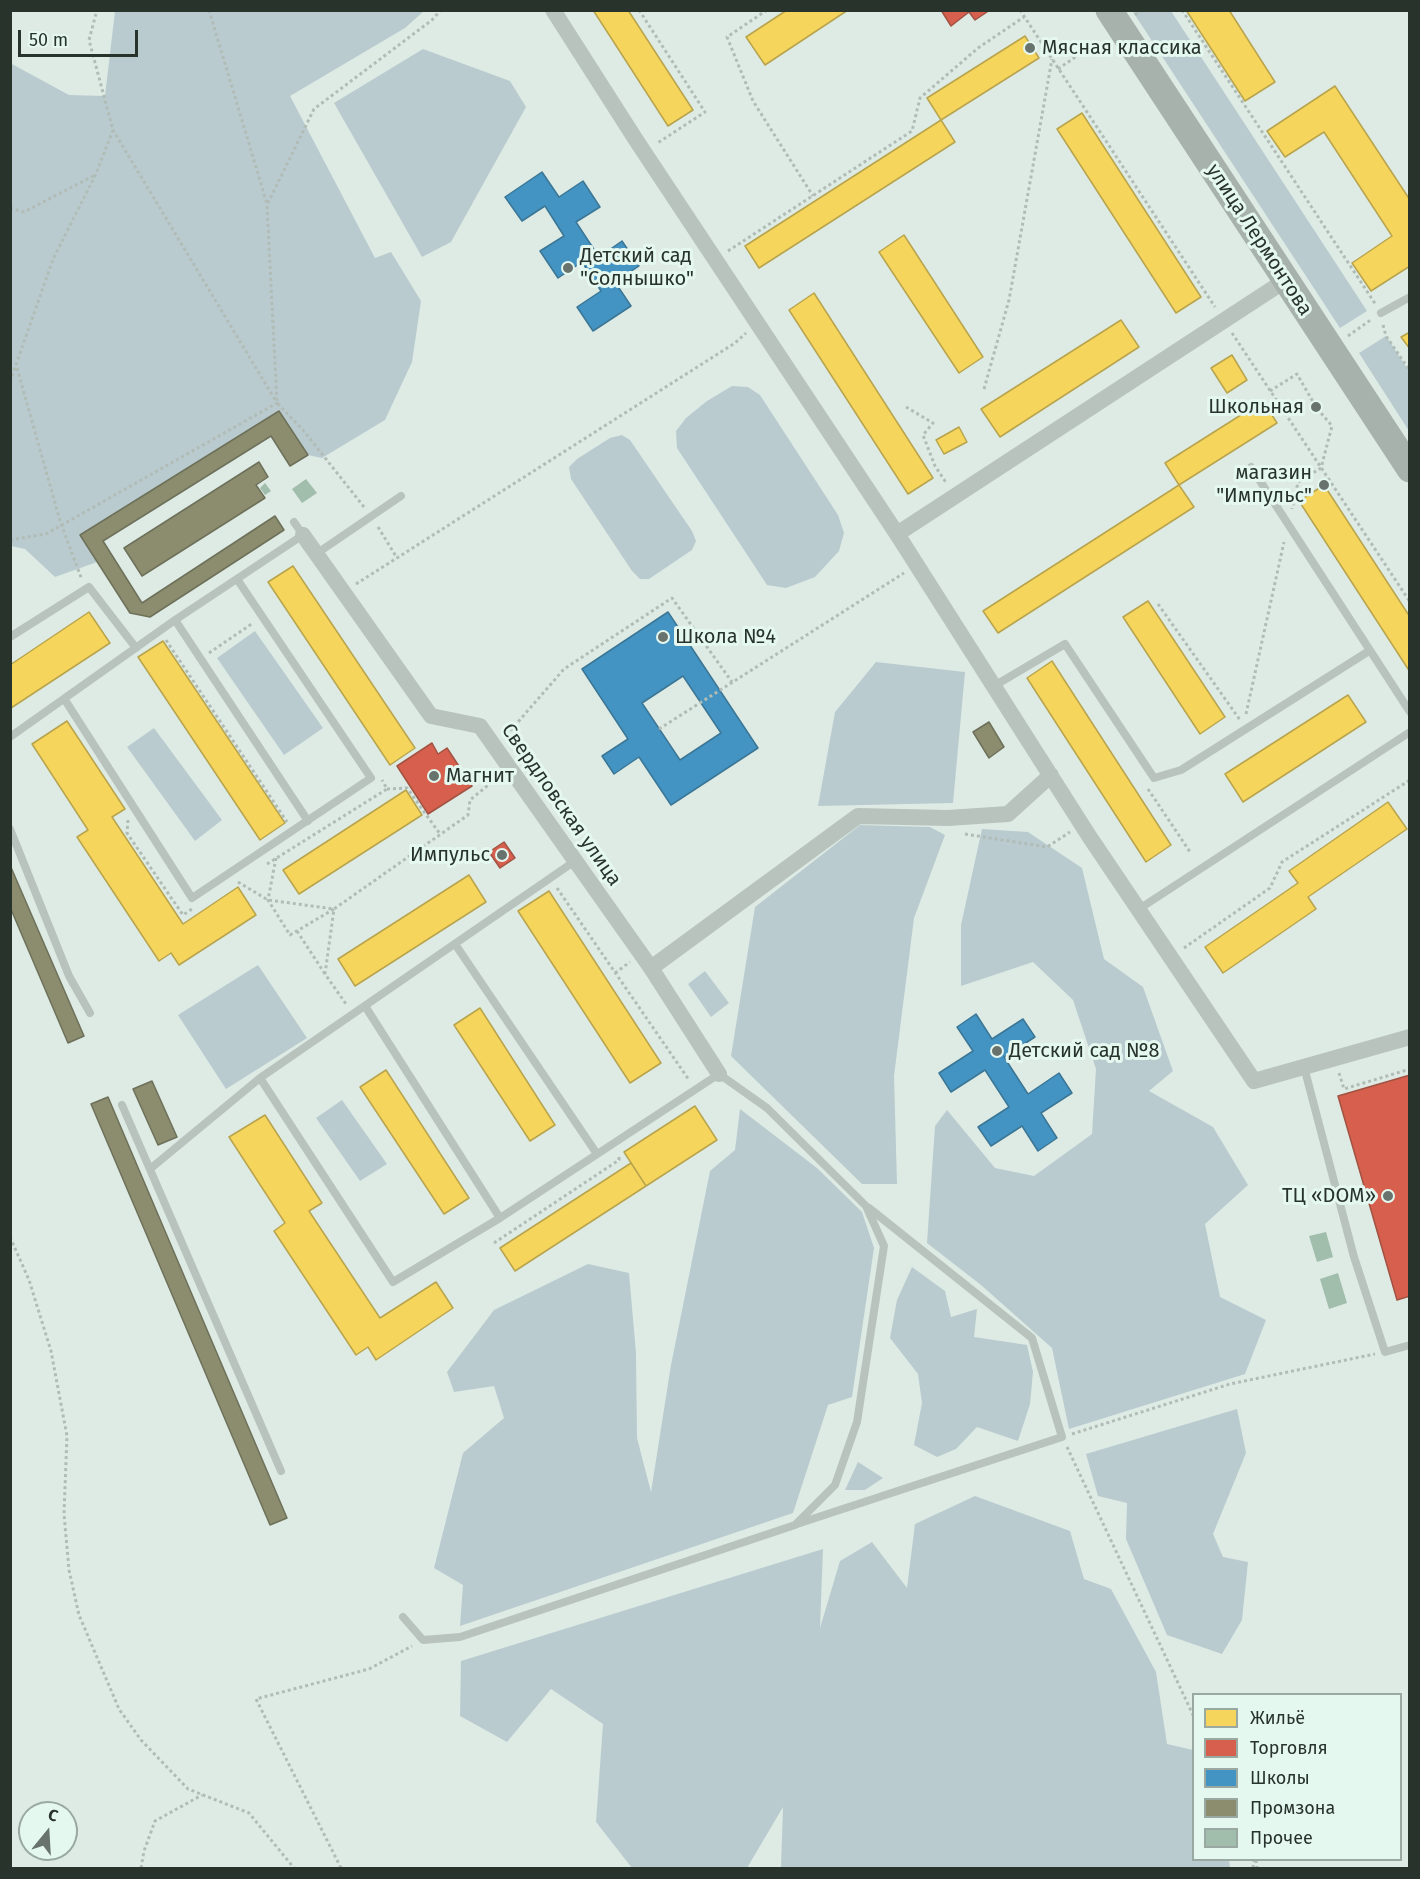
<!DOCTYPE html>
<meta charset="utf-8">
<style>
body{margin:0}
#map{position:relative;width:1420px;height:1879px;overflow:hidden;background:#deebe5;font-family:"Fira Sans",sans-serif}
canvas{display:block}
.frame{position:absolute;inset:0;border:12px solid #27332b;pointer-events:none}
.legend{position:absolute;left:1192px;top:1693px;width:210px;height:168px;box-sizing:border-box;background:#e5f8f0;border:2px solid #99a9a1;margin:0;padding:8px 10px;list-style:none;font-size:18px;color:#27332b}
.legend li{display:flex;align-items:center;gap:12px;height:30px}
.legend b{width:30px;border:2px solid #99a9a1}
.north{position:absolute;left:18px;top:1801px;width:60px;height:60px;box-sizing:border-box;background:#e5f8f0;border:2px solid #99a9a1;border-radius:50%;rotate:18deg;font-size:16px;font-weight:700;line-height:24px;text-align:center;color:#27332b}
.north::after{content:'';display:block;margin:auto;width:21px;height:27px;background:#67736c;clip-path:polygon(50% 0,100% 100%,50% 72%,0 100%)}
.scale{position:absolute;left:18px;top:30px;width:120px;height:27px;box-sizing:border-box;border:3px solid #27332b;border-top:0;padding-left:8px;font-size:18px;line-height:21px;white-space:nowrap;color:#27332b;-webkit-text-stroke:4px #e5f8f0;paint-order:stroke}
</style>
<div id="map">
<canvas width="1420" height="1879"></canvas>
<div class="frame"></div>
<ul class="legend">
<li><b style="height:16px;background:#f6d55c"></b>Жильё</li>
<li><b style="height:16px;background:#d6604d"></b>Торговля</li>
<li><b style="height:16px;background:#4393c3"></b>Школы</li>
<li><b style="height:16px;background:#8c8c6e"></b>Промзона</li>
<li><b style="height:16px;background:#a1bdab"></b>Прочее</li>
</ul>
<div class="north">С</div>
<div class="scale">50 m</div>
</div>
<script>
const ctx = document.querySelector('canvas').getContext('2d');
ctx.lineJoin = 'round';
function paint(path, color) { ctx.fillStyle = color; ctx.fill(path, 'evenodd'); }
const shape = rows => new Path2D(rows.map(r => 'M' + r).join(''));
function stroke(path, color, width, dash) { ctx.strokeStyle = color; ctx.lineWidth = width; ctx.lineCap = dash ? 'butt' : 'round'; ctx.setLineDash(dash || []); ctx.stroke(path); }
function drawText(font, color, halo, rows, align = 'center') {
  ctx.font = font + ' "Fira Sans",sans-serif'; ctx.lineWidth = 6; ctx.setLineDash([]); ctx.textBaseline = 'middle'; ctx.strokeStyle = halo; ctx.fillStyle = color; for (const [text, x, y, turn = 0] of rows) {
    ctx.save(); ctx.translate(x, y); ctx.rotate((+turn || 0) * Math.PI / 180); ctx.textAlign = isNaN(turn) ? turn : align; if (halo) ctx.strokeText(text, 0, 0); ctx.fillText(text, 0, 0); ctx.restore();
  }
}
paint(shape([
 [115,11,424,11,405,28,290,96,375,258,391,252,421,301,412,362,385,420,322,458,308,455,279,411,80,535,97,562,55,577,25,549,11,546,10,63,69,95,105,96],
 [1136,11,1171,11,1367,311,1340,328,1133,12],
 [423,49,510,81,526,107,451,242,422,257,334,103],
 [1386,336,1409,371,1409,431,1359,353],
 [732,386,748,387,760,395,838,515,844,533,839,551,815,577,786,588,767,585,677,448,676,431,686,418,707,401],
 [622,435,630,440,692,531,696,541,692,550,649,579,640,579,632,571,571,479,569,467,577,459,610,438],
 [255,631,323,728,284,755,217,658],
 [876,662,965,672,953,803,818,806,835,712],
 [154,728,222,820,195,841,127,747],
 [860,825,930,827,945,835,914,918,894,1076,897,1184,862,1184,731,1056,755,907],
 [982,829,1028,832,1082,868,1104,959,1143,987,1173,1071,1149,1091,1213,1127,1248,1185,1205,1224,1220,1297,1266,1320,1245,1374,1069,1429,1052,1348,981,1285,927,1243,935,1126,947,1110,995,1168,1034,1176,1092,1134,1096,1069,1073,1000,1033,962,961,986,961,925],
 [258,965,307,1038,226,1089,178,1015],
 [705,971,729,1003,711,1017,688,984],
 [342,1100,387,1164,360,1181,316,1118],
 [740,1109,817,1168,862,1212,874,1248,852,1397,828,1405,793,1513,460,1626,463,1585,434,1568,463,1453,504,1418,494,1386,454,1392,447,1372,494,1310,588,1264,629,1273,636,1353,637,1438,651,1492,671,1365,710,1171,735,1150],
 [912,1267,945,1291,951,1317,977,1309,974,1337,1027,1345,1033,1372,1030,1404,1018,1441,977,1427,956,1449,937,1457,914,1445,922,1403,918,1374,890,1338,897,1300],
 [1237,1409,1246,1453,1213,1534,1223,1557,1248,1562,1242,1620,1222,1654,1167,1635,1126,1539,1127,1503,1098,1496,1086,1454],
 [858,1462,883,1478,865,1490,845,1490],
 [975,1496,1070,1531,1084,1579,1111,1589,1156,1672,1167,1744,1193,1750,1194,1860,1229,1860,1230,1868,781,1868,783,1807,747,1868,632,1868,596,1822,603,1724,551,1689,507,1742,460,1716,461,1661,823,1549,820,1628,840,1561,872,1542,907,1588,915,1524]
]), '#b9cbcf');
const homes = shape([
 [593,10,628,10,693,110,668,126,593,10],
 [787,10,848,10,765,65,746,37,787,10],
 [1186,10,1229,10,1275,82,1245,101,1186,10],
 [1025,36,1039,58,941,120,927,98,1025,36],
 [1335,86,1410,200,1410,266,1371,291,1352,263,1392,236,1324,132,1285,157,1267,131,1335,86],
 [1082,113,1201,297,1176,313,1057,129,1082,113],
 [941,120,955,142,759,268,745,246,941,120],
 [904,235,983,357,959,373,879,252,904,235],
 [814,293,933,478,908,494,789,310,814,293],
 [1121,320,1139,347,1000,437,981,409,1121,320],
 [1410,332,1410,349,1401,337,1410,332],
 [1232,355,1247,380,1227,393,1211,368,1232,355],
 [1263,401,1277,423,1179,485,1165,463,1263,401],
 [959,427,967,442,944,454,936,440,959,427],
 [1179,485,1194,507,998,633,983,611,1179,485],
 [1324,485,1410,617,1410,672,1299,501,1324,485],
 [293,566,415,748,390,765,268,582,293,566],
 [1148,601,1225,717,1200,734,1123,617,1148,601],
 [89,612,110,643,11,708,10,665,89,612],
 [163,641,285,823,260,840,138,657,163,641],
 [1052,661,1171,845,1146,862,1027,678,1052,661],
 [1348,695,1366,722,1243,802,1225,774,1348,695],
 [67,721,125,809,112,817,183,924,238,887,256,915,179,965,171,953,159,961,77,837,88,830,32,744,67,721],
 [406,790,422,815,299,894,283,870,406,790],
 [1388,802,1407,829,1308,897,1316,909,1223,973,1205,947,1298,883,1289,871,1388,802],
 [469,875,486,902,355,986,338,959,469,875],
 [549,891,661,1063,630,1083,518,911,549,891],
 [480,1008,555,1125,530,1141,454,1025,480,1008],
 [386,1070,469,1198,444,1214,360,1087,386,1070],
 [695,1106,717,1140,646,1186,624,1152,695,1106],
 [265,1115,322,1203,309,1211,380,1318,436,1282,453,1308,376,1360,368,1347,356,1355,274,1231,285,1223,229,1137,265,1115],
 [631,1163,646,1186,515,1271,500,1248,631,1163]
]);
paint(homes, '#f6d55c');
stroke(homes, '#b8a44d', 1.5);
const shops = shape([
 [941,10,990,10,975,20,969,12,951,26,941,10],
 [432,743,438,754,447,748,472,786,428,814,397,766,432,743],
 [504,842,515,858,500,868,489,852,504,842],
 [1410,1075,1410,1296,1397,1300,1338,1096,1410,1075]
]);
paint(shops, '#d6604d');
stroke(shops, '#a25243', 1.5);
const schools = shape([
 [542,172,559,197,583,181,600,207,576,222,599,257,622,241,639,266,615,282,631,306,593,331,577,307,601,291,582,262,558,278,540,251,564,236,545,206,522,221,505,197,542,172],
 [668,612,758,748,671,805,639,757,614,774,602,756,628,739,582,669,668,612],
 [683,676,721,733,680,760,642,703,683,676],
 [976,1014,992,1039,1023,1019,1035,1037,1004,1057,1028,1094,1059,1073,1072,1093,1041,1113,1057,1138,1038,1151,1022,1126,991,1146,978,1127,1009,1107,985,1070,951,1092,939,1073,973,1051,957,1027,976,1014]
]);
paint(schools, '#4393c3');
stroke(schools, '#3b7695', 1.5);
const industry = shape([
 [279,411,308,455,290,466,271,436,103,541,142,603,275,516,284,530,150,617,130,613,80,535,279,411],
 [259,462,268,477,256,485,265,498,142,576,124,548,259,462],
 [989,722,1004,747,989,758,973,732,989,722],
 [10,865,84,1036,68,1043,10,907,10,865],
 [152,1081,177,1137,158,1145,133,1089,152,1081],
 [108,1097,287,1518,270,1525,91,1104,108,1097]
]);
paint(industry, '#8c8c6e');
stroke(industry, '#6e715a', 1.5);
paint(shape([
 [306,479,317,493,302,503,292,489],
 [265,483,271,491,265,495,260,488],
 [1326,1232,1333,1257,1317,1262,1309,1236],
 [1338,1273,1347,1303,1329,1309,1320,1279]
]), '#a1bdab');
stroke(shape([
 [209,10,267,204],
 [639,10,705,112,656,144],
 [767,10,727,37,753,101,813,196],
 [1020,10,1215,307],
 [1182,10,1376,305],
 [1135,15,1142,10],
 [1058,69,1097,42],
 [10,208,24,212,95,175],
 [728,251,912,131,920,98,978,48,1024,17],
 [1383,325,1386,336,1410,371],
 [1232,333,1410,602],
 [1348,336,1372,319],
 [17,368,61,524,82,580],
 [10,382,53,259,96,174,113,130,89,40,97,10],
 [984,389,1009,300,1052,59],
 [1270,391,1297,374,1316,407,1332,426,1321,468,1298,482,1292,509],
 [906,407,933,423,923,435,935,466,947,484],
 [364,507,303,430,277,403,267,205,314,109,432,20,441,10],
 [378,527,397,558],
 [10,540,46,534,277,403,113,130],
 [356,584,735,343,746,333],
 [1158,604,1240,720],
 [166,640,287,822],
 [209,653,253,623],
 [1246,714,1284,542],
 [659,729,904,573],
 [517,748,511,730,564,669,672,598,732,682],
 [387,789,407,788,440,834],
 [1148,789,1190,852],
 [128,820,127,833,183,915,192,909],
 [965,834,1047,847,1070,832],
 [276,858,268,900,290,935,334,909,325,974,346,1004],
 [267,864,387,789,382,780],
 [238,882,268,900,334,909,468,815,470,800,498,777],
 [557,888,689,1080],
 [297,931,325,974],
 [1184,948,1270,888,1282,862,1410,780],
 [615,973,630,962],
 [1339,1073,1344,1089,1410,1069],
 [10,1237,29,1280,51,1351,67,1436,64,1514,69,1570,79,1615,119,1709,141,1740,188,1789,249,1813,294,1868],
 [494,1243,619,1160,619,1154],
 [1072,1434,1230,1384,1375,1354],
 [1067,1447,1194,1717],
 [1256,1860,1257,1868],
 [141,1868,144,1851,155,1821,202,1795],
 [341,1868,256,1699,369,1669,412,1646],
 [1253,1868,1254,1860]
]), '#b1bcb6', 3, [3, 3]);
stroke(shape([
 [1381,313,1410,297],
 [1251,467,1410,712],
 [316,554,401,496],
 [175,620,308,821],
 [10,637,89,587,136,648],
 [994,686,1065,644,1154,778,1181,770,1369,651],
 [65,700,192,898,371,778,237,579],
 [10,737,175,620,303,535,294,522],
 [10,829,69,976,90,1013],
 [1139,909,1410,732],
 [455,944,597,1154],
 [365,1006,500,1218],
 [1304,1067,1354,1257,1385,1352,1410,1345],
 [260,1078,393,1282,500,1218,719,1074,767,1108,866,1206,884,1246,857,1422,835,1485,795,1525,460,1637,423,1640,403,1617],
 [122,1105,281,1471],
 [150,1169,260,1078,575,861],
 [797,1524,1062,1437,1032,1338,869,1208]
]), '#b8c3be', 8);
stroke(shape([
 [553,10,636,140,897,534,1089,836,1254,1081,1410,1037],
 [897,534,1286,280],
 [303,535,431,716,480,726,651,968,719,1074],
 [651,968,858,816,948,818,1008,814,1051,775]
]), '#b8c3be', 16);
stroke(shape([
 [1109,10,1410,469]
]), '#a7b2ac', 27);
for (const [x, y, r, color] of [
 [1030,48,6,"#67736c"],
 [568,268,6,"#67736c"],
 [1316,407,6,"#67736c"],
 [1324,485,6,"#67736c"],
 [663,637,6,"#67736c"],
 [434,776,6,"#67736c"],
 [502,855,6,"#67736c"],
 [997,1051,6,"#67736c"],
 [1388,1196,6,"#67736c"]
]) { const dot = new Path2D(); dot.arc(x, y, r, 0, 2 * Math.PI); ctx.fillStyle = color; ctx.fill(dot); stroke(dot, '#e5f8f0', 2); }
drawText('20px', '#27332b', '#e5f8f0', [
 ["Мясная классика",1042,48],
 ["Детский сад",580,256],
 ["\"Солнышко\"",580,279],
 ["Школьная",1304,407,"right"],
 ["магазин",1312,473,"right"],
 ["\"Импульс\"",1312,496,"right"],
 ["Школа №4",675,637],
 ["Магнит",446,776],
 ["Импульс",490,855,"right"],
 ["Детский сад №8",1009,1051],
 ["ТЦ «DOM»",1376,1196,"right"]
], 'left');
drawText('20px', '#27332b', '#e5f8f0', [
 ["улица Лермонтова",1259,240,57],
 ["Свердловская улица",561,805,55]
]);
</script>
